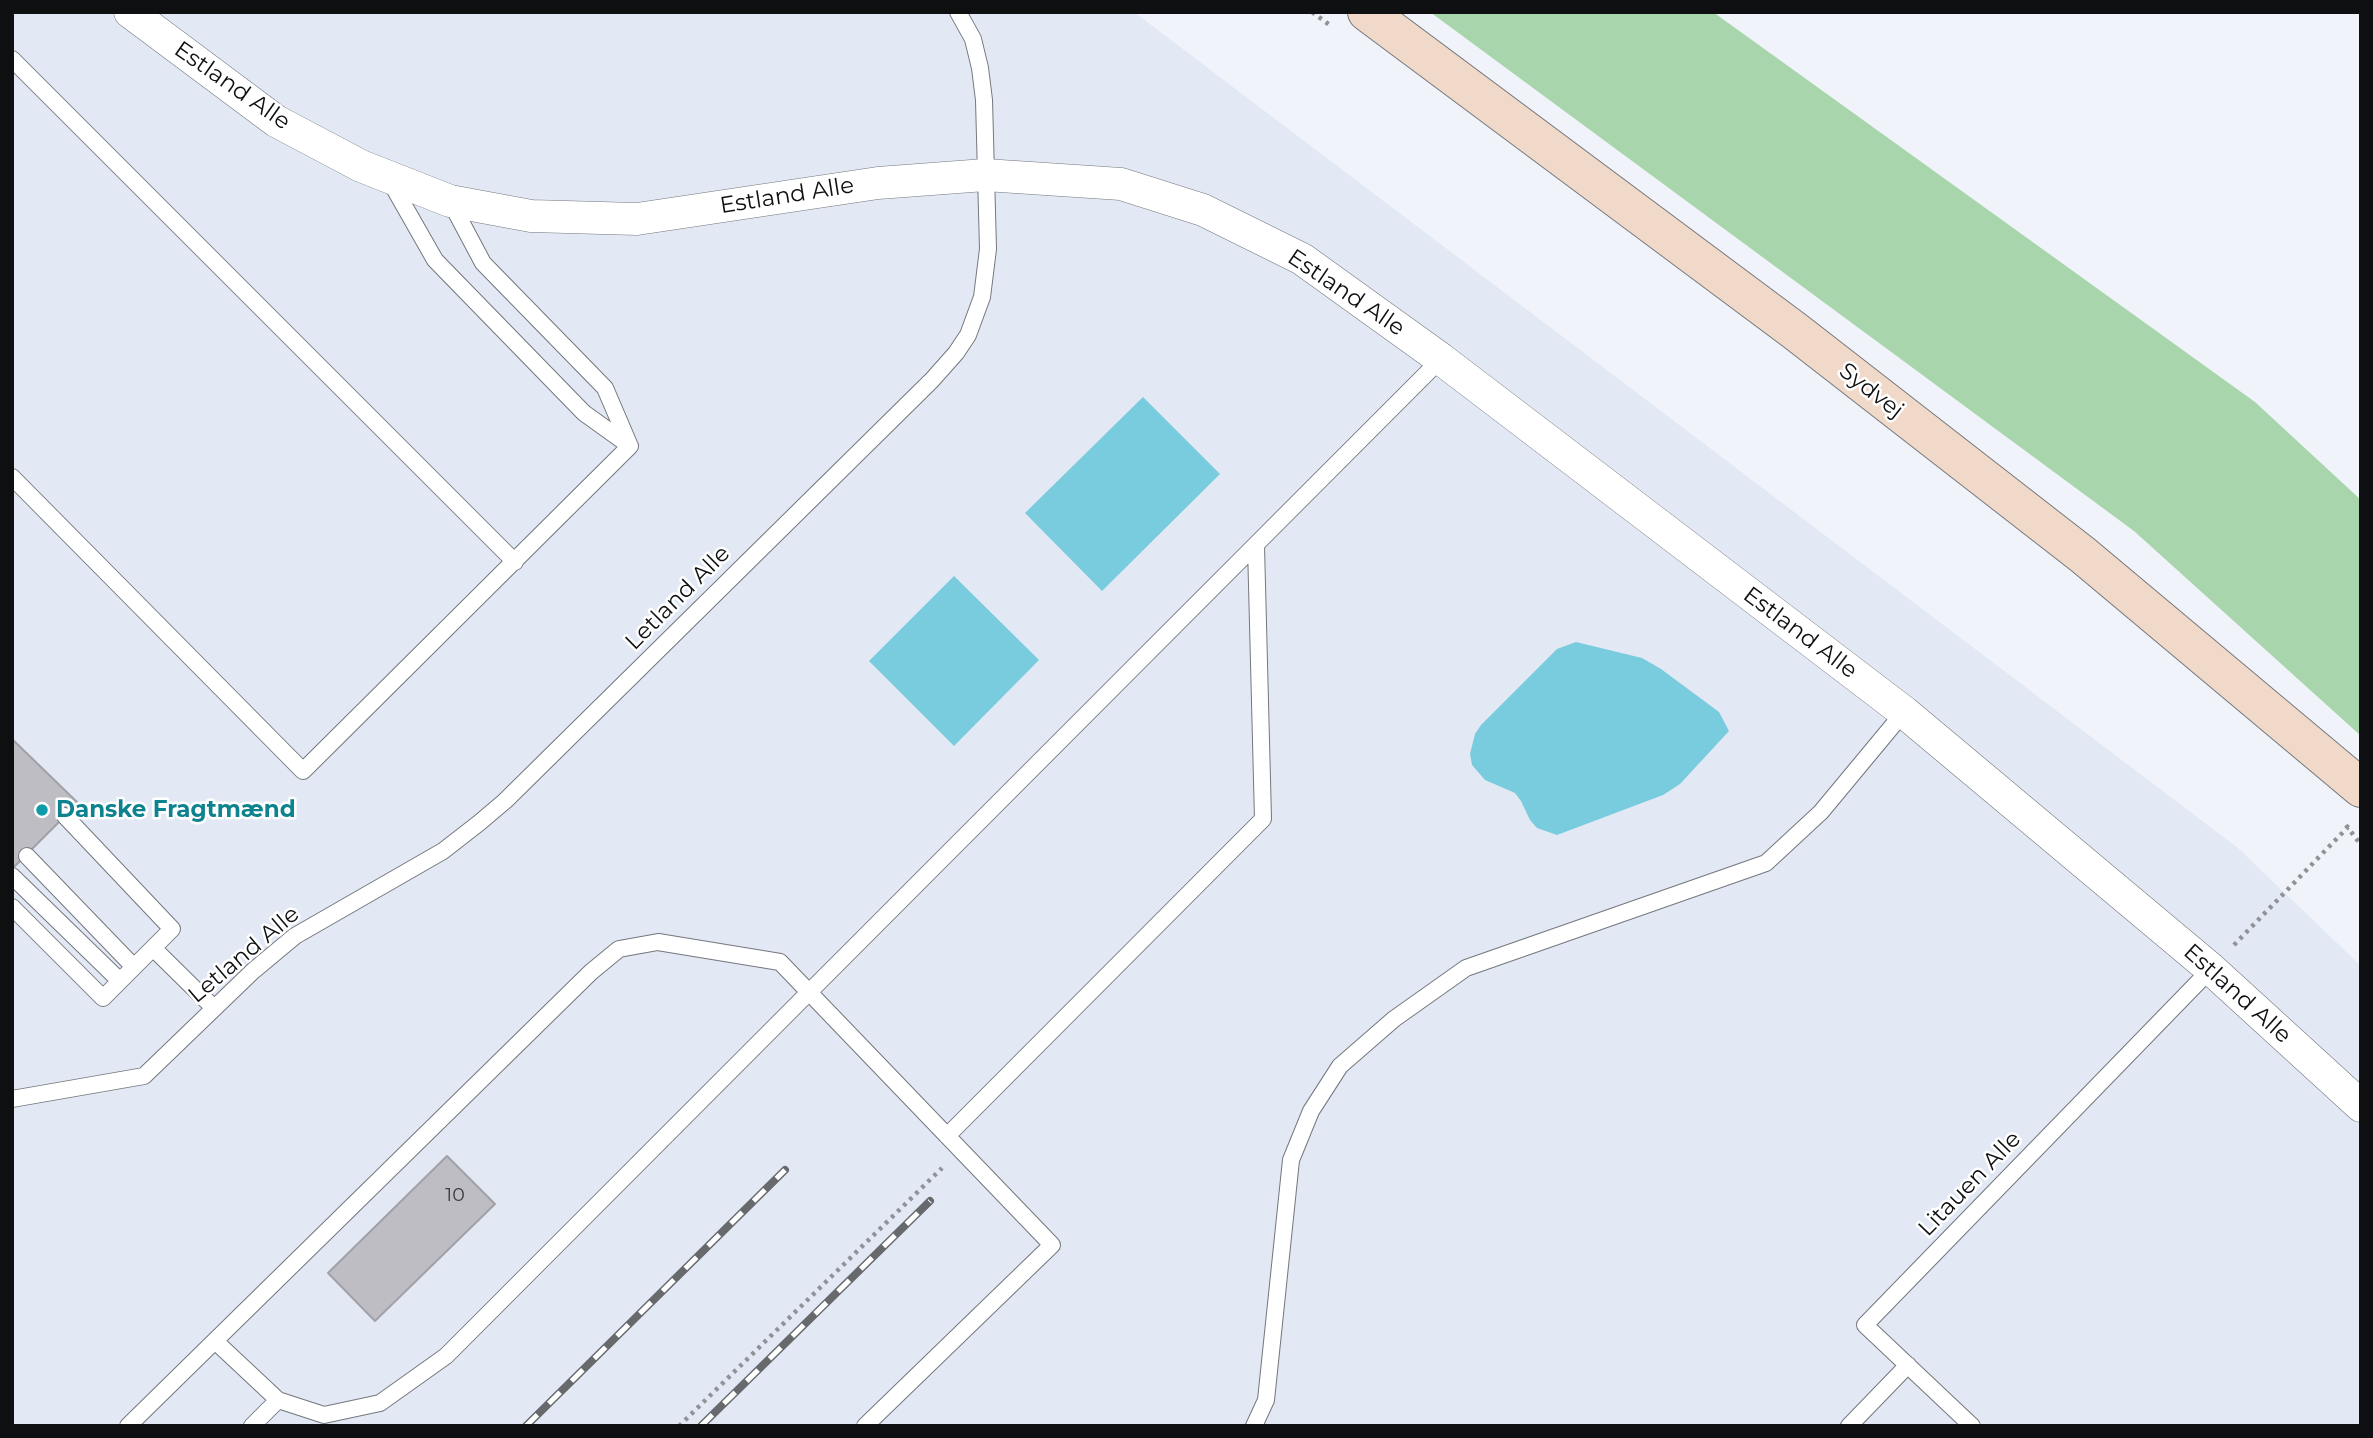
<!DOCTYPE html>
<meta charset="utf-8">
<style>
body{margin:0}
#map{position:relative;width:2373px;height:1438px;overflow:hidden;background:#f0f4fa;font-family:Montserrat,sans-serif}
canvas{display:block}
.frame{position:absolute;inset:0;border:14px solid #0e0f11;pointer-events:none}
</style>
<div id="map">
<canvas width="2373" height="1438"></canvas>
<div class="frame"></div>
</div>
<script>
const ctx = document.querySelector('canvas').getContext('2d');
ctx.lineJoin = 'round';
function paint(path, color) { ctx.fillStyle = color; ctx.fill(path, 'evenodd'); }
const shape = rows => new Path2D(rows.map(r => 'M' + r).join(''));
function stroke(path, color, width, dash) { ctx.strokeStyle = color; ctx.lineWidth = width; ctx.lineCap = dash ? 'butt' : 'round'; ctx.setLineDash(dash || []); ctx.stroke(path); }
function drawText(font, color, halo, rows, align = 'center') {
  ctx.font = font + ' Montserrat,sans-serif'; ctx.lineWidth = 5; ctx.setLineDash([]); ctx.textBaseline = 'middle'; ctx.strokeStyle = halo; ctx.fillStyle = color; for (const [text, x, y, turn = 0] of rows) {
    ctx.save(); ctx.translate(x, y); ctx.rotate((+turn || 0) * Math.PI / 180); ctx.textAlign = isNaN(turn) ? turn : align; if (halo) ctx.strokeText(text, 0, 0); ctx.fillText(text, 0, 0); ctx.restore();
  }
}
paint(shape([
 [12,12,1134,12,2238,848,2361,966,2361,1426,12,1426]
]), '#e2e9f5');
paint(shape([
 [1430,12,1713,12,2255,402,2361,500,2361,736,2134,531]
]), '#a9d5ac');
paint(shape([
 [1143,397,1220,474,1102,591,1025,513],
 [954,576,1039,660,954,746,869,661],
 [1576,642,1642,658,1661,669,1719,712,1729,731,1680,784,1663,795,1557,835,1537,828,1530,820,1521,801,1515,793,1485,780,1472,765,1470,754,1475,734,1481,725,1557,649]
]), '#79cbde');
const building = shape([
 [12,739,78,803,12,869,12,739],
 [447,1156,495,1204,375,1321,328,1273,447,1156]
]);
paint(building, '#bfbdc4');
stroke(building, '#a3a1a8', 2);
const lane = shape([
 [12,59,515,562],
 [390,181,435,260,584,413,630,446],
 [450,201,483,263,605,388,629,444],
 [12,477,303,771,630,446],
 [27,856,134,967],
 [12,876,120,981],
 [12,907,103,998,172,929,65,816],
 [153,948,214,1008],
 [12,1099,144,1076,253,971,295,936,443,851,479,823,505,801,932,380,956,353,968,335,982,297,988,249,984,100,980,68,973,39,958,12],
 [947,1136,1263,819,1256,546],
 [215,1341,278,1400,324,1415,380,1403,446,1356,1441,359],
 [128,1426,591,972,619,949,658,942,780,962,1052,1245,865,1426],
 [252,1426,278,1400],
 [1254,1426,1266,1400,1291,1160,1311,1111,1340,1066,1394,1019,1466,968,1766,863,1821,812,1904,712],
 [1849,1426,1908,1365],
 [1972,1426,1865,1325,2211,969]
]);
const street = shape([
 [130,12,276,121,361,166,450,201,531,216,637,219,878,183,985,175,1121,184,1203,210,1302,259,1441,359,1904,712,2211,969,2361,1106]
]);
const secondary = shape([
 [1367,12,1795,331,2083,555,2361,788]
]);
stroke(lane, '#74777d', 18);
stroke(street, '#74777d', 33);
stroke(secondary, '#74777d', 40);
stroke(shape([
 [1312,12,1331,26],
 [2346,825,2361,845],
 [2234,945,2348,827],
 [679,1426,942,1168]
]), '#8f9296', 4.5, [3.5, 5]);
stroke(lane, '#fff', 16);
stroke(street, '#fff', 32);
stroke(secondary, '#f1d9c9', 38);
const rail = shape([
 [526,1426,785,1170],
 [701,1426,930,1201]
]);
stroke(rail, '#67696d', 8);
stroke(rail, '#fff', 5, [16]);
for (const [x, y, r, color] of [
 [42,810,7,"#0f9aa8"]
]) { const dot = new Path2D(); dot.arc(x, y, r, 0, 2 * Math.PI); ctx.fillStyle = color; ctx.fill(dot); stroke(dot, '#fff', 2.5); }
drawText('19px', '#3a3a3e', null, [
 ["10",455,1195]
]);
drawText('23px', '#0e0f11', '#fff', [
 ["Estland Alle",232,86,35],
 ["Estland Alle",787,196,-9],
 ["Estland Alle",1346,293,34],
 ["Sydvej",1871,391,38],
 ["Letland Alle",678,598,-45],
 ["Estland Alle",1800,633,37],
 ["Letland Alle",244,955,-40],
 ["Estland Alle",2237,994,42],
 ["Litauen Alle",1970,1184,-46]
]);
drawText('bold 23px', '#0d838f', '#fff', [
 ["Danske Fragtmænd",56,810]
], 'left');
</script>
